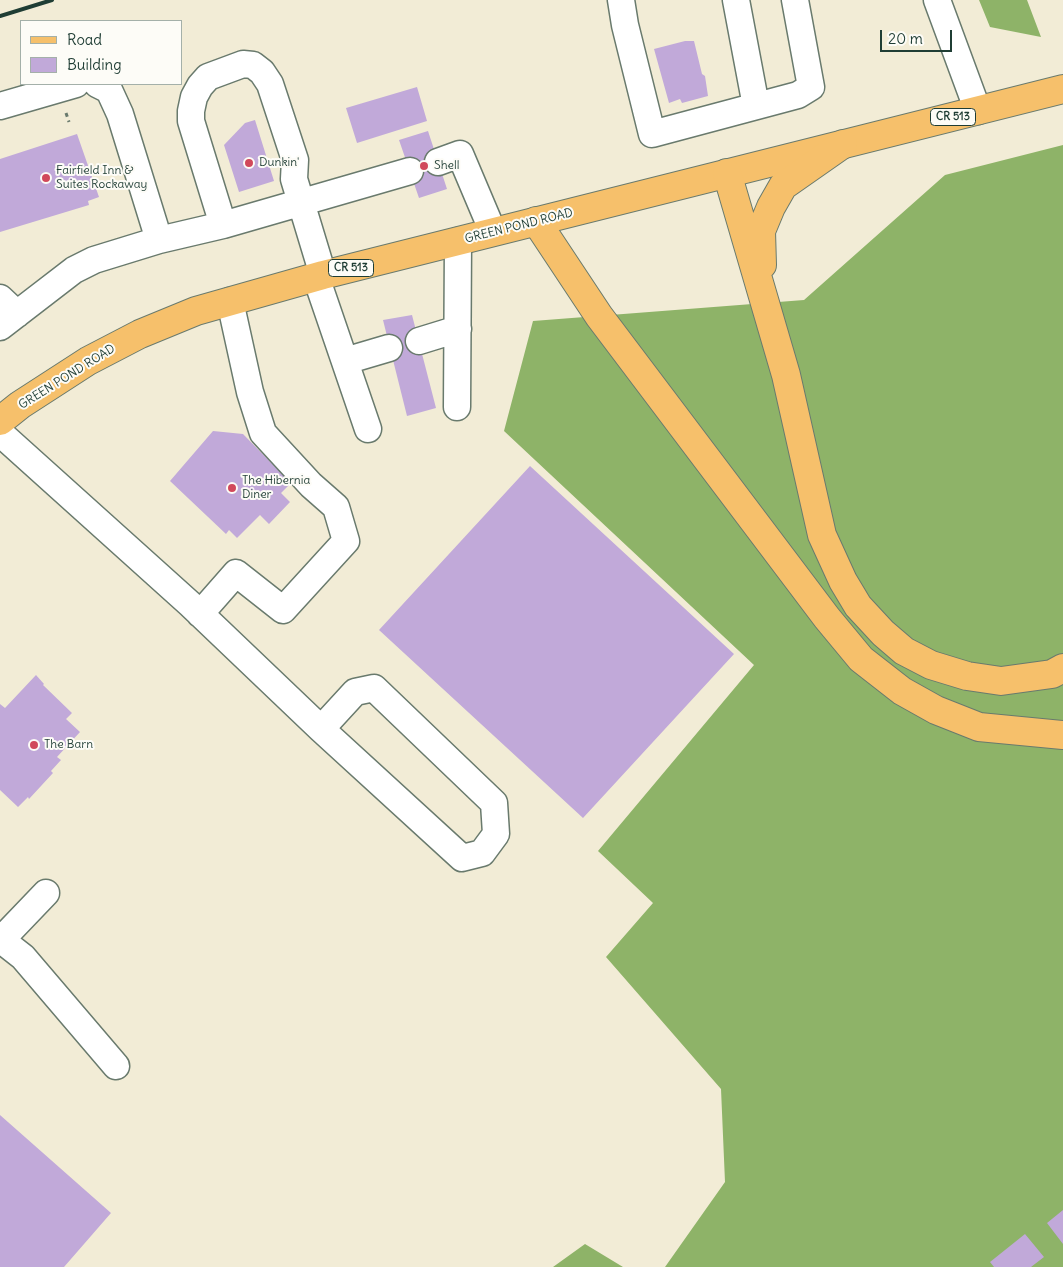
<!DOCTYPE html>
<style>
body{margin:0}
#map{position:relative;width:1063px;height:1267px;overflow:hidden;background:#f2ecd6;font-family:Delius,sans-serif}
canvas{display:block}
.legend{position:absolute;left:20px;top:20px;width:162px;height:65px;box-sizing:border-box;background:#fdfcf7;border:1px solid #a4b0a9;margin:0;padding:6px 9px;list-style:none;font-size:15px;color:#1f3d34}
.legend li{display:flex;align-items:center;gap:10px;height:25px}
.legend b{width:25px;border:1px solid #a4b0a9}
.scale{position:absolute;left:880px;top:30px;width:72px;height:22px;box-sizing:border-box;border:2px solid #1f3d34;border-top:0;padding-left:6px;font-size:15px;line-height:18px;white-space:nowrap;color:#1f3d34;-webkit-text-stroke:4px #fdfcf7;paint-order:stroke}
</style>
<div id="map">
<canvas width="1063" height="1267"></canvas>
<ul class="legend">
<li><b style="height:6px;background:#f6c06b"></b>Road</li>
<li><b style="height:14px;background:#c1a9d9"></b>Building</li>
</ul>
<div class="scale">20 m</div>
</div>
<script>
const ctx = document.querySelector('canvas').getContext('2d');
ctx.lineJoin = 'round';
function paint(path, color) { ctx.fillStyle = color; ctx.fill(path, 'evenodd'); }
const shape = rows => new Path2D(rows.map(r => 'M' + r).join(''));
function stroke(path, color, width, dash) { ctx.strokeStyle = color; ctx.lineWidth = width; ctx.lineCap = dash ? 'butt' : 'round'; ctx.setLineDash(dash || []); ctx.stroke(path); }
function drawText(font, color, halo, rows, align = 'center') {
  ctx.font = font + ' Delius,sans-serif'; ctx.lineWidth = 4; ctx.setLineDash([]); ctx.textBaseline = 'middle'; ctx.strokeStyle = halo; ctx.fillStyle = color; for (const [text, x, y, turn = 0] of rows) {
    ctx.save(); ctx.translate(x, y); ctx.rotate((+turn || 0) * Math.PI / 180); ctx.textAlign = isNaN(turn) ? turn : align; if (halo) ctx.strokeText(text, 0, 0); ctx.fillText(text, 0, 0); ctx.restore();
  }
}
paint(shape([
 [979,0,1027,0,1041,37,990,27],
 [1063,145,1063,1267,665,1267,725,1182,721,1089,606,957,653,903,598,851,754,665,504,431,533,321,804,300,945,175],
 [585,1244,623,1267,553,1267]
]), '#8eb368');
paint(shape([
 [685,41,694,41,702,74,705,76,708,96,682,103,680,99,669,103,654,49],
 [417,87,427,121,357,143,346,108],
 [255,120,274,181,239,192,224,145,245,123],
 [428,131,447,189,419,198,399,140],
 [77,134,99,197,88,201,89,205,0,232,0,159],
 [412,315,436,408,407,416,383,320],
 [213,431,243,434,291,483,281,493,290,502,269,524,260,515,237,538,229,530,226,534,170,481],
 [530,466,734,654,583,818,379,630],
 [36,675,44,684,43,685,72,713,66,719,80,732,57,757,61,760,51,771,53,773,29,799,28,797,18,807,0,790,0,704,5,708],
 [0,1115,111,1213,64,1267,0,1267],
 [1063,1210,1063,1244,1047,1223],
 [1025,1234,1044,1257,1031,1267,994,1267,990,1262]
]), '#c1a9d9');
const minor = shape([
 [621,0,625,25,652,134,798,95,811,87,795,0],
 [736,0,756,106],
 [937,0,978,111],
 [97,84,109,90,120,114,159,240],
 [0,106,76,84],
 [438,162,460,154,493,232],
 [223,225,191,121,191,111,194,97,200,86,208,77,243,64,253,65,262,72,270,84,295,160,294,179,323,275],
 [316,277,368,429],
 [0,298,17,314],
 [0,327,74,270,94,260,159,240,223,225,410,171],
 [419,341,458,329],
 [345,361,389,348],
 [457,407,458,241],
 [0,433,190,604,321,729,462,858,482,853,496,834,494,803,374,688,355,692,321,729],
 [200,614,236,573,283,610,346,541,336,507,311,485,263,433,250,392,230,301],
 [0,939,23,957,116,1066],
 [1,940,46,893]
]);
const major = shape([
 [0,421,20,405,88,361,140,334,196,311,323,275,1063,89]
]);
const highway = shape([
 [727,173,786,375,822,535,843,581,858,606,883,633,904,651,931,665,967,676,1001,681,1052,674,1063,668],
 [536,221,599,316,827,618,861,659,902,691,936,710,979,727,1063,735],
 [762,265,761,231,771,207,783,186,843,144]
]);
stroke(minor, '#697a6d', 29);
stroke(major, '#697a6d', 30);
stroke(highway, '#697a6d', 30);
stroke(shape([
 [66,113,69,122]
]), '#697a6d', 3, [4, 4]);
stroke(minor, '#fff', 26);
stroke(major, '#f6c06b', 28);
stroke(highway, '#f6c06b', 28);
stroke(shape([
 [0,16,52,0]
]), '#1f3d34', 4);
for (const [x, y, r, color] of [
 [249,163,5,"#d1495b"],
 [424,166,5,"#d1495b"],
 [46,178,5,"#d1495b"],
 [232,488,5,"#d1495b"],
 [34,745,5,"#d1495b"]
]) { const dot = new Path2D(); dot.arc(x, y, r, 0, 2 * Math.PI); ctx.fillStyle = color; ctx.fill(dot); stroke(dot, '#fdfcf7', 2); }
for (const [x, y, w] of [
 [953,117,45],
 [351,268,45]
]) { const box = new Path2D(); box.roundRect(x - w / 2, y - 8.5, w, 17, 4); ctx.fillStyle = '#fdfcf7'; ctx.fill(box); stroke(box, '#1f3d34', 1); }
drawText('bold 11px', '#1f3d34', null, [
 ["CR 513",953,117],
 ["CR 513",351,268]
]);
drawText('12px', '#1f3d34', '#fdfcf7', [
 ["Dunkin'",259,163],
 ["Shell",434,166],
 ["Fairfield Inn &",56,171],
 ["Suites Rockaway",56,185],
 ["The Hibernia",242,481],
 ["Diner",242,495],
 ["The Barn",44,745]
], 'left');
drawText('12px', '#1f3d34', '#fdfcf7', [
 ["GREEN POND ROAD",519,226,-14],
 ["GREEN POND ROAD",67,377,-32]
]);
</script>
